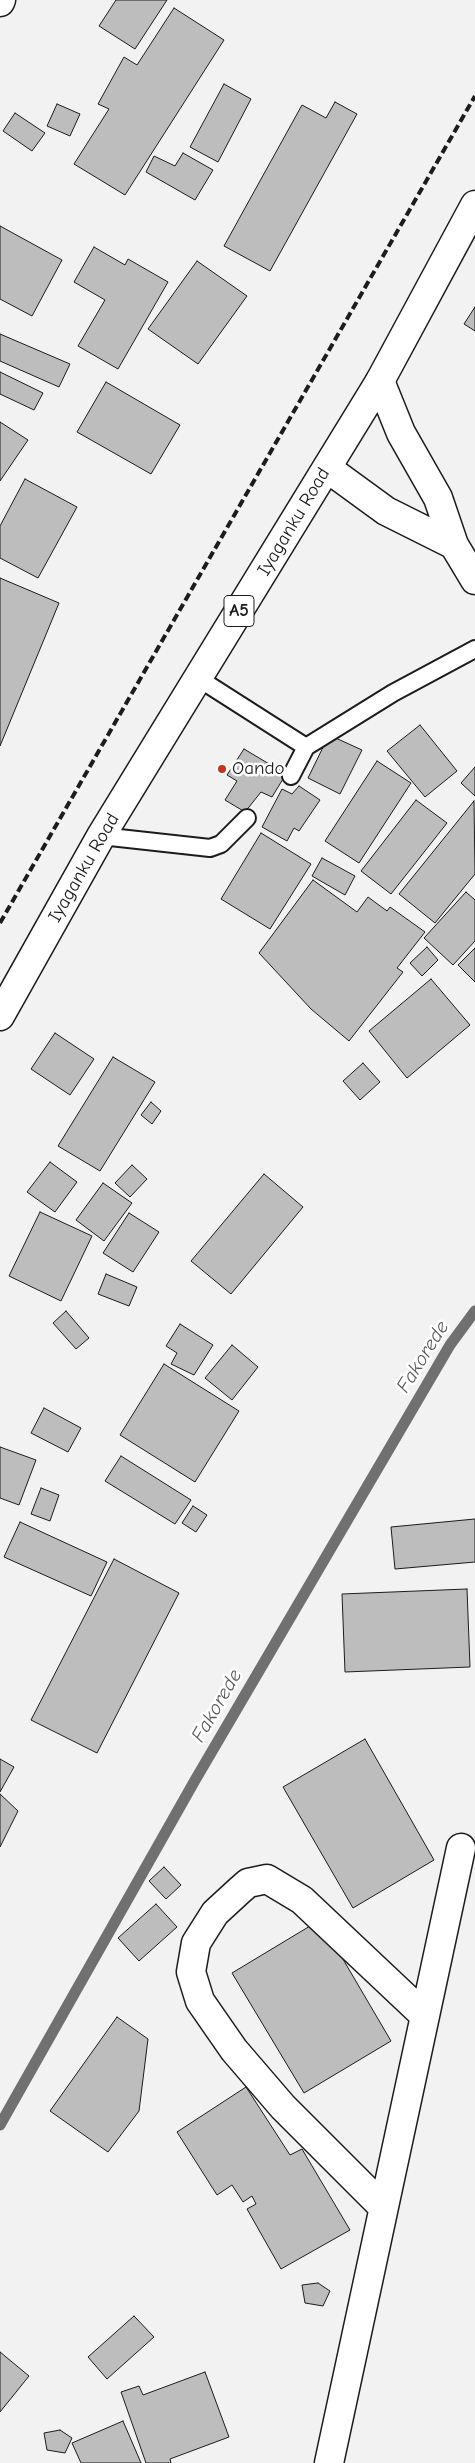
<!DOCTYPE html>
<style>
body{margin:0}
canvas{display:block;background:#f2f2f2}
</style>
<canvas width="475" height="2463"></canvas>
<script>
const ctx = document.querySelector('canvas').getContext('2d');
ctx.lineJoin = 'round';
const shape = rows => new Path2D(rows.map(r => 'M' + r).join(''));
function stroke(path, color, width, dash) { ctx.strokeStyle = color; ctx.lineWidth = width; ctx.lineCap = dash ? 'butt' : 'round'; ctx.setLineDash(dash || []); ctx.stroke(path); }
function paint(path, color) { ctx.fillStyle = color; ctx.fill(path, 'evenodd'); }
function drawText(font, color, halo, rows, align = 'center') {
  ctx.font = font + ' "Comic Neue",sans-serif'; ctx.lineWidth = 5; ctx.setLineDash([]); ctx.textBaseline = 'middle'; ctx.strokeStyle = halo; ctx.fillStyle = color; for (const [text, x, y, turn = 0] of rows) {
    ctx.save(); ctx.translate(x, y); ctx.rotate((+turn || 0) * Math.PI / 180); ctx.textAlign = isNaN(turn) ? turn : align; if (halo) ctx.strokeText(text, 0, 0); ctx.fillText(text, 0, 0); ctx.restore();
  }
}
stroke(shape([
 [0,2125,194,1782,450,1345,475,1311]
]), '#707070', 11);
const building = shape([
 [116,0,167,0,135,49,99,26,116,0],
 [174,8,224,40,125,195,74,164,109,109,98,104,124,57,137,65,174,8],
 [224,84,251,99,218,162,190,147,224,84],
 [335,102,357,114,270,271,224,246,302,105,326,118,335,102],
 [57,104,80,114,70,136,47,126,57,104],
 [15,113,45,133,32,151,3,131,15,113],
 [183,153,213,170,195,200,146,172,154,156,175,166,183,153],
 [0,226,62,260,32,316,0,299,0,226],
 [94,247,125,265,128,259,168,282,118,369,78,346,105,300,74,282,94,247],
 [197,261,247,296,198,364,148,329,197,261],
 [475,307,475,331,464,324,475,307],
 [0,334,70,364,59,387,0,361,0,334],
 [0,372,43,393,34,410,0,394,0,372],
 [106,382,180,425,151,474,77,432,106,382],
 [0,422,28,440,0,481,0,422],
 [25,479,77,507,38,578,0,558,0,526,25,479],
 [0,578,59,603,0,746,0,578],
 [420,725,457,771,425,797,387,751,420,725],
 [329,735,362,750,340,794,308,778,329,735],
 [244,749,286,774,272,797,261,792,245,812,225,800,237,781,227,775,244,749],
 [377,761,411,783,359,863,325,841,377,761],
 [475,767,475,796,461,783,475,767],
 [299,786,320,800,299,831,294,828,287,841,262,827,282,789,292,794,299,786],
 [416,800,447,823,391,894,361,871,416,800],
 [474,801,475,874,435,923,399,894,474,801],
 [261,833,311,864,270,929,221,899,261,833],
 [322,858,355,876,345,895,312,876,322,858],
 [313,880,357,912,368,897,387,911,390,907,425,932,397,968,403,972,349,1041,311,1009,259,953,313,880],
 [466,892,475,900,475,941,453,965,424,938,466,892],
 [427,947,438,960,422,976,410,963,427,947],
 [475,948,475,982,458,965,475,948],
 [431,979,470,1025,407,1078,369,1031,431,979],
 [55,1033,94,1059,70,1095,31,1069,55,1033],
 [113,1057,155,1082,100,1171,58,1146,113,1057],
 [363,1063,380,1082,360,1100,343,1081,363,1063],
 [151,1102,161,1111,152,1124,141,1115,151,1102],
 [50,1162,77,1182,55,1212,27,1192,50,1162],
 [132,1165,147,1179,130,1197,115,1183,132,1165],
 [264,1174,303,1207,231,1294,191,1261,264,1174],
 [103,1183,132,1203,104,1241,76,1220,103,1183],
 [40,1212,92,1236,61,1301,9,1276,40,1212],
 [129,1213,159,1232,133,1272,103,1253,129,1213],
 [106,1274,137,1287,129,1306,98,1294,106,1274],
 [66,1311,89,1338,76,1349,53,1323,66,1311],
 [180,1324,213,1345,194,1375,171,1364,177,1353,166,1346,180,1324],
 [232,1345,258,1367,232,1400,205,1378,232,1345],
 [164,1364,239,1411,195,1482,120,1435,164,1364],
 [44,1408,81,1428,68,1452,31,1433,44,1408],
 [0,1447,36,1460,19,1505,0,1498,0,1447],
 [121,1456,191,1500,175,1524,105,1481,121,1456],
 [41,1488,59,1495,50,1521,31,1514,41,1488],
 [193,1506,207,1515,196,1532,182,1523,193,1506],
 [475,1519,475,1562,395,1569,391,1527,475,1519],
 [20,1522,107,1562,91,1596,4,1557,20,1522],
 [114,1559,179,1593,97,1753,31,1720,114,1559],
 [467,1589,470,1667,345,1672,342,1594,467,1589],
 [365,1739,434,1860,353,1908,283,1787,365,1739],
 [0,1759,14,1767,0,1792,0,1759],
 [0,1794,18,1811,0,1847,0,1794],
 [164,1867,181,1885,166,1899,149,1881,164,1867],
 [156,1904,177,1927,139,1961,118,1938,156,1904],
 [320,1920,391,2041,304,2093,232,1973,320,1920],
 [117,2017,148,2039,139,2111,108,2152,50,2111,117,2017],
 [246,2087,290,2155,302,2149,350,2230,281,2269,247,2209,256,2204,252,2196,243,2202,232,2185,217,2195,177,2132,246,2087],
 [318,2283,330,2291,323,2306,305,2303,302,2285,318,2283],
 [134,2316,154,2337,107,2379,88,2357,134,2316],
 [0,2352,29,2376,0,2412,0,2352],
 [205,2372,229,2437,170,2459,171,2463,146,2463,121,2392,139,2386,143,2395,205,2372],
 [123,2421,141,2463,81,2463,72,2443,123,2421],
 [60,2430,72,2438,65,2453,47,2450,44,2433,60,2430]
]);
paint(building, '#bdbdbd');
stroke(building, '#1c1c1c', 1);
const lane = shape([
 [198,678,306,747],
 [291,776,306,747,393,693,475,649],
 [101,836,210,848,221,844,247,818]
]);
const street = shape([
 [0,2,1,0],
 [380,381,401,433,438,498,454,545,475,580],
 [327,468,386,511,454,545],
 [383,2207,283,2107,234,2050,200,2001,191,1972,196,1943,215,1913,240,1890,248,1883,267,1879,302,1900,425,2016],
 [329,2463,461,1848]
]);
const highway = shape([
 [0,1016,101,836,380,381,475,205]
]);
stroke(lane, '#1c1c1c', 20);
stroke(street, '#1c1c1c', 31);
stroke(highway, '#1c1c1c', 31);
stroke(lane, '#fff', 16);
stroke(street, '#fff', 28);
stroke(highway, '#fff', 28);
stroke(shape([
 [0,923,475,96]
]), '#1c1c1c', 4, [8, 4]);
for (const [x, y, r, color] of [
 [222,769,5,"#c8321e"]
]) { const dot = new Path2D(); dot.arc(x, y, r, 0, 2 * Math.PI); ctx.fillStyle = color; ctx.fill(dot); stroke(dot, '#fff', 2); }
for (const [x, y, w] of [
 [239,611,30]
]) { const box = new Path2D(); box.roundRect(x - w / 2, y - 15.5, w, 31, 4); ctx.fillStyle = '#fff'; ctx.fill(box); stroke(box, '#1c1c1c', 1); }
drawText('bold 18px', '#1c1c1c', null, [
 ["A5",239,611]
]);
drawText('19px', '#1c1c1c', '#fff', [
 ["Iyaganku Road",294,522,-59],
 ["Iyaganku Road",84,868,-60]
]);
drawText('19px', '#1c1c1c', '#fff', [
 ["Oando",232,769]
], 'left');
drawText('italic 20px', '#5b5b5b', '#fff', [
 ["Fakorede",423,1357,-58],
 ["Fakorede",217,1706,-60]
]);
</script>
